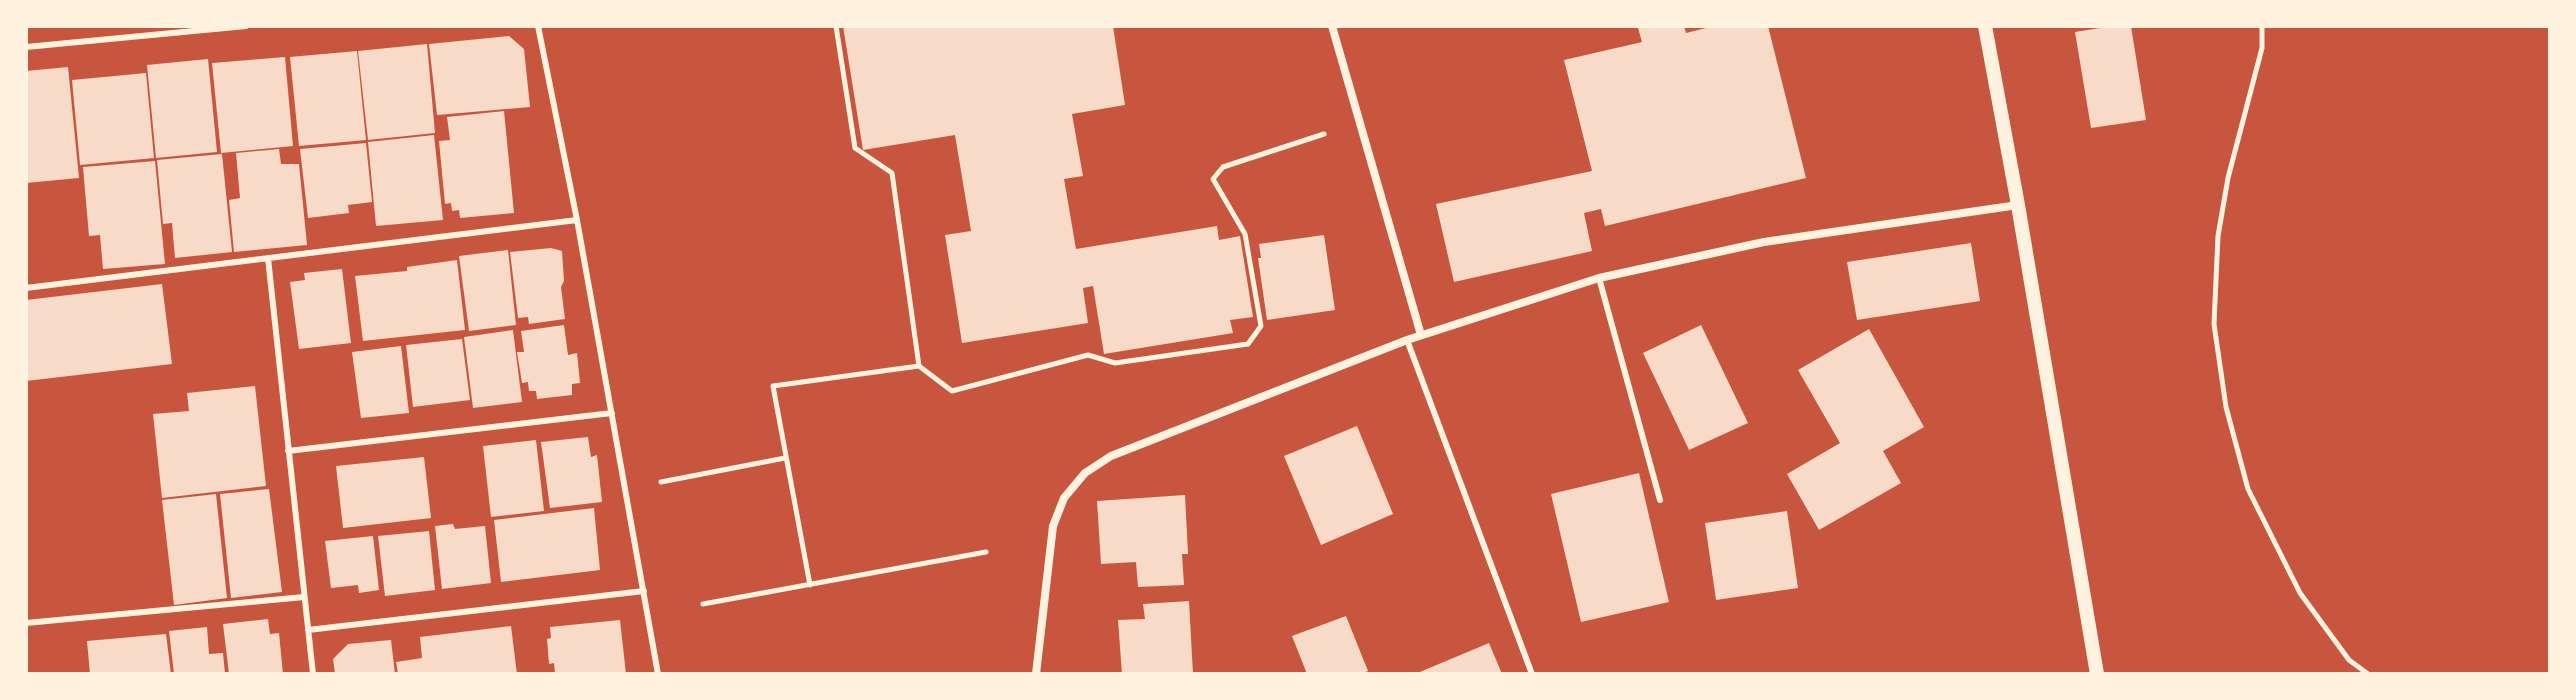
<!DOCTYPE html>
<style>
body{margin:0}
#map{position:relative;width:2576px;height:700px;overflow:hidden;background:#c8553d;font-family:"Source Sans 3",sans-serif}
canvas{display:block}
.frame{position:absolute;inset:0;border:28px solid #fff3e0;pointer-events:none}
</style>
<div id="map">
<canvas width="2576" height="700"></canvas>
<div class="frame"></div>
</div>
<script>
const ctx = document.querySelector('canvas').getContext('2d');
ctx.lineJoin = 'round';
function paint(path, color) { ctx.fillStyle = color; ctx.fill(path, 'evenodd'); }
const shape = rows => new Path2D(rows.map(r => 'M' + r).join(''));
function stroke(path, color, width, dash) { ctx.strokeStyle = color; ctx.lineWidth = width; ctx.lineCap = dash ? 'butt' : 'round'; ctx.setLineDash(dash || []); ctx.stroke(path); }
paint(shape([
 [843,26,1113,26,1125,105,1072,114,1083,176,1064,179,1076,249,1217,226,1219,240,1240,236,1253,317,1230,320,1233,333,1104,354,1093,286,1083,288,1088,323,962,343,945,235,971,231,955,135,863,150],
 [1646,26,1684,26,1686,33,1714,26,1768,26,1806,178,1605,226,1601,209,1584,213,1592,251,1454,282,1436,204,1592,171,1564,60,1642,42,1638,28],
 [2112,26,2131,26,2146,120,2091,128,2075,32],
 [509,36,524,49,530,107,437,115,429,44],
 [427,44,435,133,368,140,358,51],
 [357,51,366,140,299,146,290,57],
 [285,57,293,146,221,153,212,63],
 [208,59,217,152,156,158,147,65],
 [68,67,79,178,26,183,26,71],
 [146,73,154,158,80,165,72,80],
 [504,111,514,213,460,218,459,210,452,211,451,203,445,204,439,141,450,140,447,117],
 [434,135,443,220,376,226,368,142],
 [366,143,372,202,348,205,349,213,308,218,300,149],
 [279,149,281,164,299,164,307,245,234,252,229,200,240,198,236,153],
 [222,154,232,252,175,258,172,223,163,224,157,160],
 [155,161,165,264,103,269,100,235,89,236,83,167],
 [1324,235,1335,310,1267,320,1258,258,1261,258,1259,244],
 [1971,243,1980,301,1857,320,1847,262],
 [551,248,562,251,564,281,561,287,565,319,529,324,528,317,518,318,510,252],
 [508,250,516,325,469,331,459,256],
 [457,260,465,330,363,341,355,276,407,271,407,267],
 [342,269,351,343,299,349,290,282,305,280,304,273],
 [162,284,172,364,26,381,26,300],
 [564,325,568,355,577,353,580,383,572,384,572,395,537,399,536,391,529,391,528,382,522,383,517,352,524,352,521,331],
 [1701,325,1748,423,1689,450,1643,353],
 [1869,329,1924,427,1883,451,1901,483,1819,530,1787,474,1840,443,1798,370],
 [513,330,522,402,473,408,464,337],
 [462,339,470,400,413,407,406,345],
 [401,346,409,413,361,418,352,352],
 [255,386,266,486,162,498,153,414,189,411,187,393],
 [1357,426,1393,514,1321,545,1284,456],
 [588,437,591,457,597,455,602,502,550,508,541,442],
 [536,440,544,511,491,517,483,446],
 [424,457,431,518,343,528,336,466],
 [1639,473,1669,602,1581,622,1551,494],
 [269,489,282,592,231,598,220,494],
 [216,494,227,598,174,605,162,500],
 [1185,495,1188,554,1182,554,1184,585,1138,587,1136,562,1101,564,1097,501],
 [594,508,600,570,501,582,494,520],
 [1787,511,1798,588,1716,600,1705,523],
 [453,524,455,529,485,526,491,583,442,589,435,526],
 [429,531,435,590,385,596,378,536],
 [373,536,379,590,359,593,358,585,331,588,325,541],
 [1189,601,1193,674,1122,674,1118,620,1145,619,1143,604],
 [1346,616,1368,671,1360,674,1307,674,1292,636],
 [268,619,270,634,279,633,283,674,229,674,223,624],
 [620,620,626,674,555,674,554,663,549,664,547,639,551,638,550,627],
 [511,626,517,674,398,674,396,662,422,658,420,637],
 [207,627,209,654,223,653,225,674,174,674,169,631],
 [166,634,171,674,90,674,87,641],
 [391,640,395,674,335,674,333,659,348,644],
 [1489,643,1502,674,1415,674]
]), '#f7dbc8');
stroke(shape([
 [836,26,855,148,892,173,919,366],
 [2262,26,2262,48,2228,178,2218,236,2214,324,2226,407,2248,489,2300,593,2349,660,2368,674],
 [661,482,785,458],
 [810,585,773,386,919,366,952,391,1088,355,1115,363,1248,344,1261,326,1245,234,1213,179,1223,167,1324,134],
 [703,604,986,552]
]), '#fff3e0', 5);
stroke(shape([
 [538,26,577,220,658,674],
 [26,47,246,26],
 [268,258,313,674],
 [1599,278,1660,500],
 [26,288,577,220],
 [1407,340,1532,674],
 [288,451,612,413],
 [26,623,304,597],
 [308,630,644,591]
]), '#fff3e0', 6);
stroke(shape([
 [1332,26,1421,335],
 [1036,674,1053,526,1064,498,1085,473,1111,456,1407,340,1599,278,1764,242,2018,205]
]), '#fff3e0', 8);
stroke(shape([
 [1985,26,2018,205,2097,674]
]), '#fff3e0', 14);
</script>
